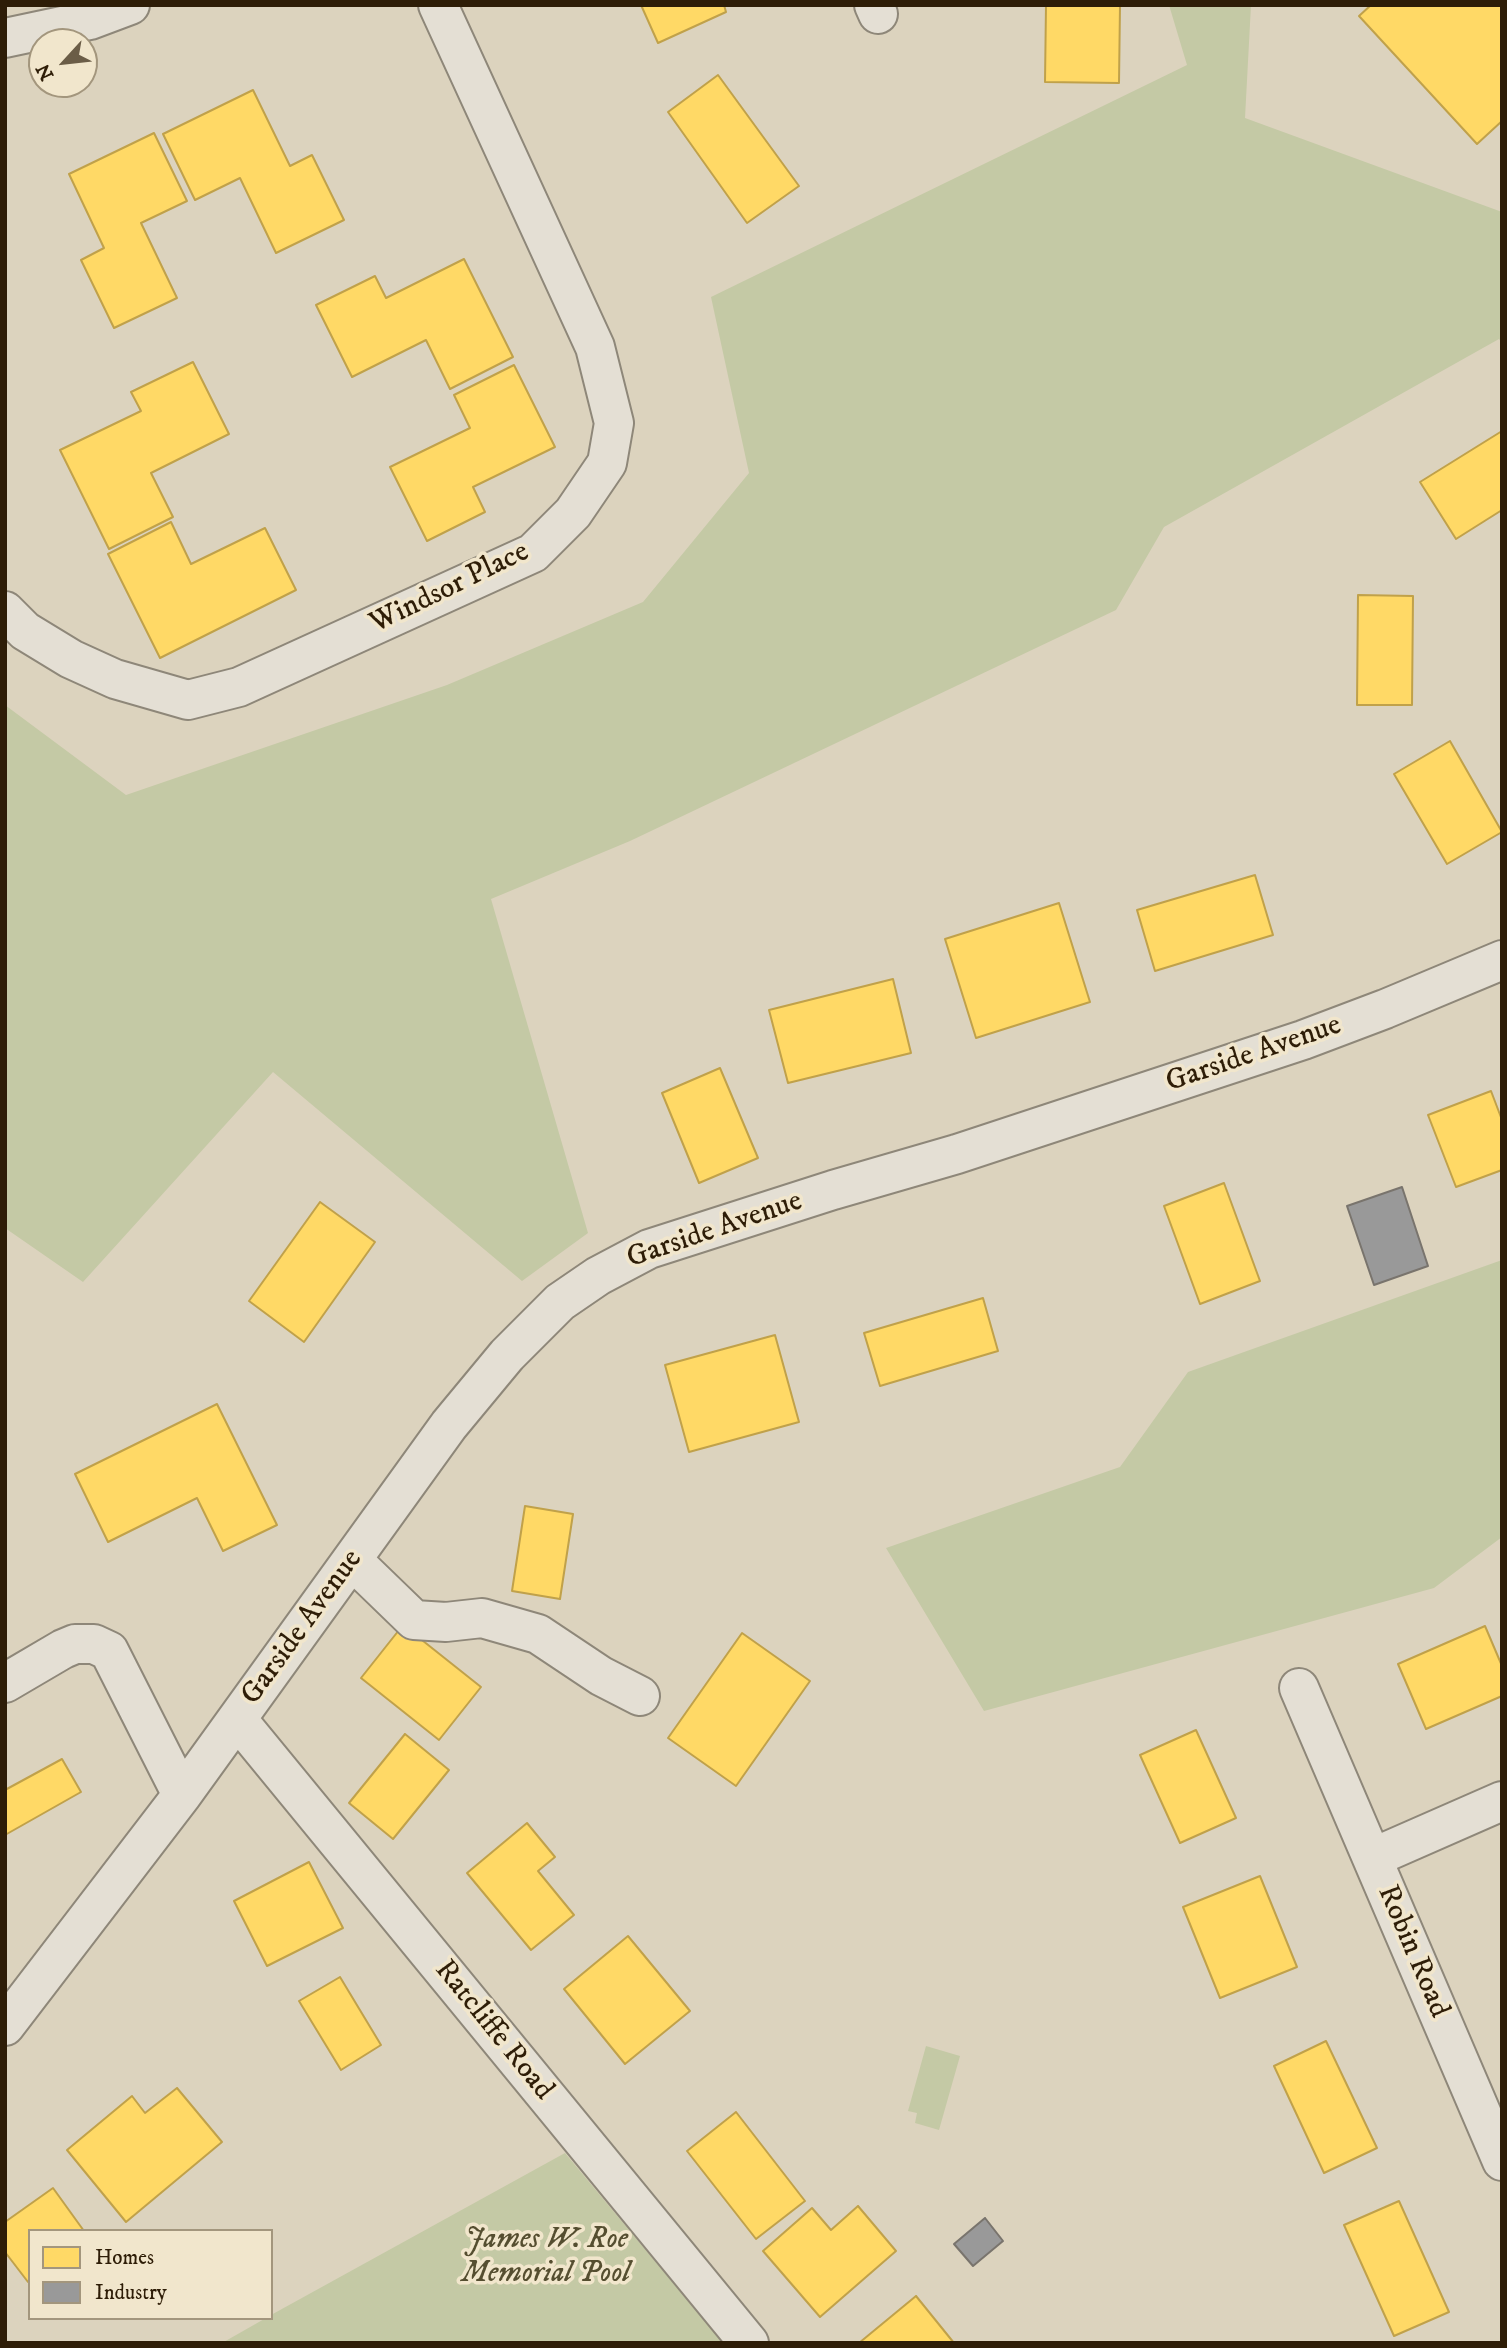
<!DOCTYPE html>
<style>
body{margin:0}
#map{position:relative;width:1507px;height:2348px;overflow:hidden;background:#dcd3be;font-family:"IM FELL DW Pica",serif}
canvas{display:block}
.frame{position:absolute;inset:0;border:7px solid #2e1d07;pointer-events:none}
.legend{position:absolute;left:28px;top:2229px;width:245px;height:91px;box-sizing:border-box;background:#f1e6cc;border:2px solid #a3967d;margin:0;padding:9px 12px;list-style:none;font-size:21px;color:#2e1d07}
.legend li{display:flex;align-items:center;gap:14px;height:35px}
.legend b{width:35px;border:2px solid #a3967d}
.north{position:absolute;left:28px;top:28px;width:70px;height:70px;box-sizing:border-box;background:#f1e6cc;border:2px solid #a3967d;border-radius:50%;rotate:243deg;font-size:19px;font-weight:700;line-height:28px;text-align:center;color:#2e1d07}
.north::after{content:'';display:block;margin:auto;width:24px;height:32px;background:#6b5d47;clip-path:polygon(50% 0,100% 100%,50% 72%,0 100%)}
</style>
<div id="map">
<canvas width="1507" height="2348"></canvas>
<div class="frame"></div>
<ul class="legend">
<li><b style="height:19px;background:#ffd966"></b>Homes</li>
<li><b style="height:19px;background:#999"></b>Industry</li>
</ul>
<div class="north">N</div>
</div>
<script>
const ctx = document.querySelector('canvas').getContext('2d');
ctx.lineJoin = 'round';
function paint(path, color) { ctx.fillStyle = color; ctx.fill(path, 'evenodd'); }
const shape = rows => new Path2D(rows.map(r => 'M' + r).join(''));
function stroke(path, color, width, dash) { ctx.strokeStyle = color; ctx.lineWidth = width; ctx.lineCap = dash ? 'butt' : 'round'; ctx.setLineDash(dash || []); ctx.stroke(path); }
function drawText(font, color, halo, rows, align = 'center') {
  ctx.font = font + ' "IM FELL DW Pica",serif'; ctx.lineWidth = 7; ctx.setLineDash([]); ctx.textBaseline = 'middle'; ctx.strokeStyle = halo; ctx.fillStyle = color; for (const [text, x, y, turn = 0] of rows) {
    ctx.save(); ctx.translate(x, y); ctx.rotate((+turn || 0) * Math.PI / 180); ctx.textAlign = isNaN(turn) ? turn : align; if (halo) ctx.strokeText(text, 0, 0); ctx.fillText(text, 0, 0); ctx.restore();
  }
}
paint(shape([
 [1169,5,1251,5,1245,118,1502,212,1502,343,1499,339,1164,527,1116,610,630,841,491,899,588,1233,522,1281,273,1072,83,1282,5,1228,5,705,126,795,447,685,643,602,749,473,711,297,1187,65],
 [1502,1260,1502,1537,1434,1588,984,1711,886,1548,1120,1467,1188,1372],
 [926,2046,960,2056,939,2130,915,2123,917,2113,908,2111],
 [565,2153,723,2343,222,2343,266,2318,271,2318,271,2315]
]), '#c4c9a5');
const homes = shape([
 [641,5,724,5,726,12,658,43,641,5],
 [1046,5,1120,5,1119,83,1045,82,1046,5],
 [1371,5,1502,5,1502,121,1477,144,1359,16,1371,5],
 [718,75,799,186,747,223,668,112,718,75],
 [253,90,290,166,312,155,344,220,276,253,240,178,195,200,163,134,253,90],
 [154,133,187,201,141,223,177,298,114,328,81,260,104,248,69,174,154,133],
 [464,259,513,357,450,389,426,340,352,377,316,305,375,276,386,298,464,259],
 [193,362,229,434,151,473,173,517,109,549,60,450,141,411,131,392,193,362],
 [514,365,555,447,473,487,485,512,427,541,390,467,470,428,454,395,514,365],
 [1502,431,1502,510,1456,539,1420,482,1502,431],
 [171,522,191,564,265,528,296,590,160,658,108,554,171,522],
 [1358,595,1413,596,1412,705,1357,705,1358,595],
 [1450,741,1502,832,1447,864,1394,774,1450,741],
 [1255,875,1273,935,1155,971,1137,910,1255,875],
 [1059,903,1090,1002,976,1038,945,939,1059,903],
 [893,979,911,1053,788,1083,769,1010,893,979],
 [720,1068,758,1158,699,1183,662,1093,720,1068],
 [1491,1091,1502,1120,1502,1170,1456,1187,1428,1115,1491,1091],
 [1224,1183,1260,1281,1200,1304,1164,1206,1224,1183],
 [320,1202,375,1242,304,1342,249,1301,320,1202],
 [983,1298,998,1351,880,1386,864,1333,983,1298],
 [775,1335,799,1422,689,1452,665,1365,775,1335],
 [217,1404,277,1525,223,1551,197,1498,108,1542,75,1474,217,1404],
 [525,1506,573,1514,560,1599,512,1591,525,1506],
 [403,1625,481,1687,439,1740,361,1678,403,1625],
 [1485,1626,1502,1666,1502,1696,1426,1729,1398,1664,1485,1626],
 [742,1633,810,1681,736,1786,668,1738,742,1633],
 [1196,1730,1236,1818,1180,1843,1140,1755,1196,1730],
 [405,1734,449,1770,393,1839,349,1803,405,1734],
 [62,1759,81,1792,5,1835,5,1790,62,1759],
 [527,1823,555,1857,538,1871,574,1915,531,1950,467,1873,527,1823],
 [309,1862,343,1928,267,1966,234,1901,309,1862],
 [1260,1876,1297,1967,1220,1998,1183,1907,1260,1876],
 [628,1936,690,2011,625,2064,564,1989,628,1936],
 [340,1977,381,2045,341,2070,299,2001,340,1977],
 [1326,2041,1377,2148,1324,2173,1274,2066,1326,2041],
 [177,2088,222,2142,126,2222,67,2150,132,2096,145,2113,177,2088],
 [736,2112,805,2201,756,2239,687,2151,736,2112],
 [53,2188,84,2231,30,2231,30,2281,28,2282,5,2252,5,2222,53,2188],
 [1399,2201,1449,2312,1394,2336,1344,2225,1399,2201],
 [858,2206,896,2251,820,2317,763,2251,812,2208,831,2230,858,2206],
 [916,2296,954,2343,859,2343,916,2296]
]);
paint(homes, '#ffd966');
stroke(homes, '#c0a14a', 2);
const industry = shape([
 [1402,1187,1428,1266,1374,1285,1347,1206,1402,1187],
 [985,2218,1003,2241,973,2266,954,2244,985,2218]
]);
paint(industry, '#999');
stroke(industry, '#79746d', 2);
const minor = shape([
 [874,5,878,14],
 [5,38,90,20,130,5],
 [5,611,25,631,71,659,115,679,188,700,239,687,533,553,573,513,607,463,614,423,595,347,438,5],
 [352,1560,414,1620,446,1622,482,1618,538,1634,601,1676,640,1696],
 [5,1683,63,1649,75,1644,94,1644,109,1651,182,1795],
 [1299,1688,1502,2161],
 [237,1719,749,2343],
 [1372,1858,1502,1801],
 [5,2026,182,1795,449,1425,507,1355,560,1302,598,1276,649,1249,833,1190,957,1154,1303,1040,1385,1009,1502,960]
]);
stroke(minor, '#8e8779', 42);
stroke(minor, '#e4dfd4', 38);
drawText('30px', '#2e1d07', '#f1e6cc', [
 ["Windsor Place",450,589,-26],
 ["Garside Avenue",1254,1055,-19],
 ["Garside Avenue",715,1231,-19],
 ["Garside Avenue",303,1628,-54],
 ["Robin Road",1412,1952,67],
 ["Ratcliffe Road",493,2031,51]
]);
drawText('italic 30px', '#554e30', '#f1e6cc', [
 ["James W. Roe",546,2241],
 ["Memorial Pool",546,2275]
]);
</script>
